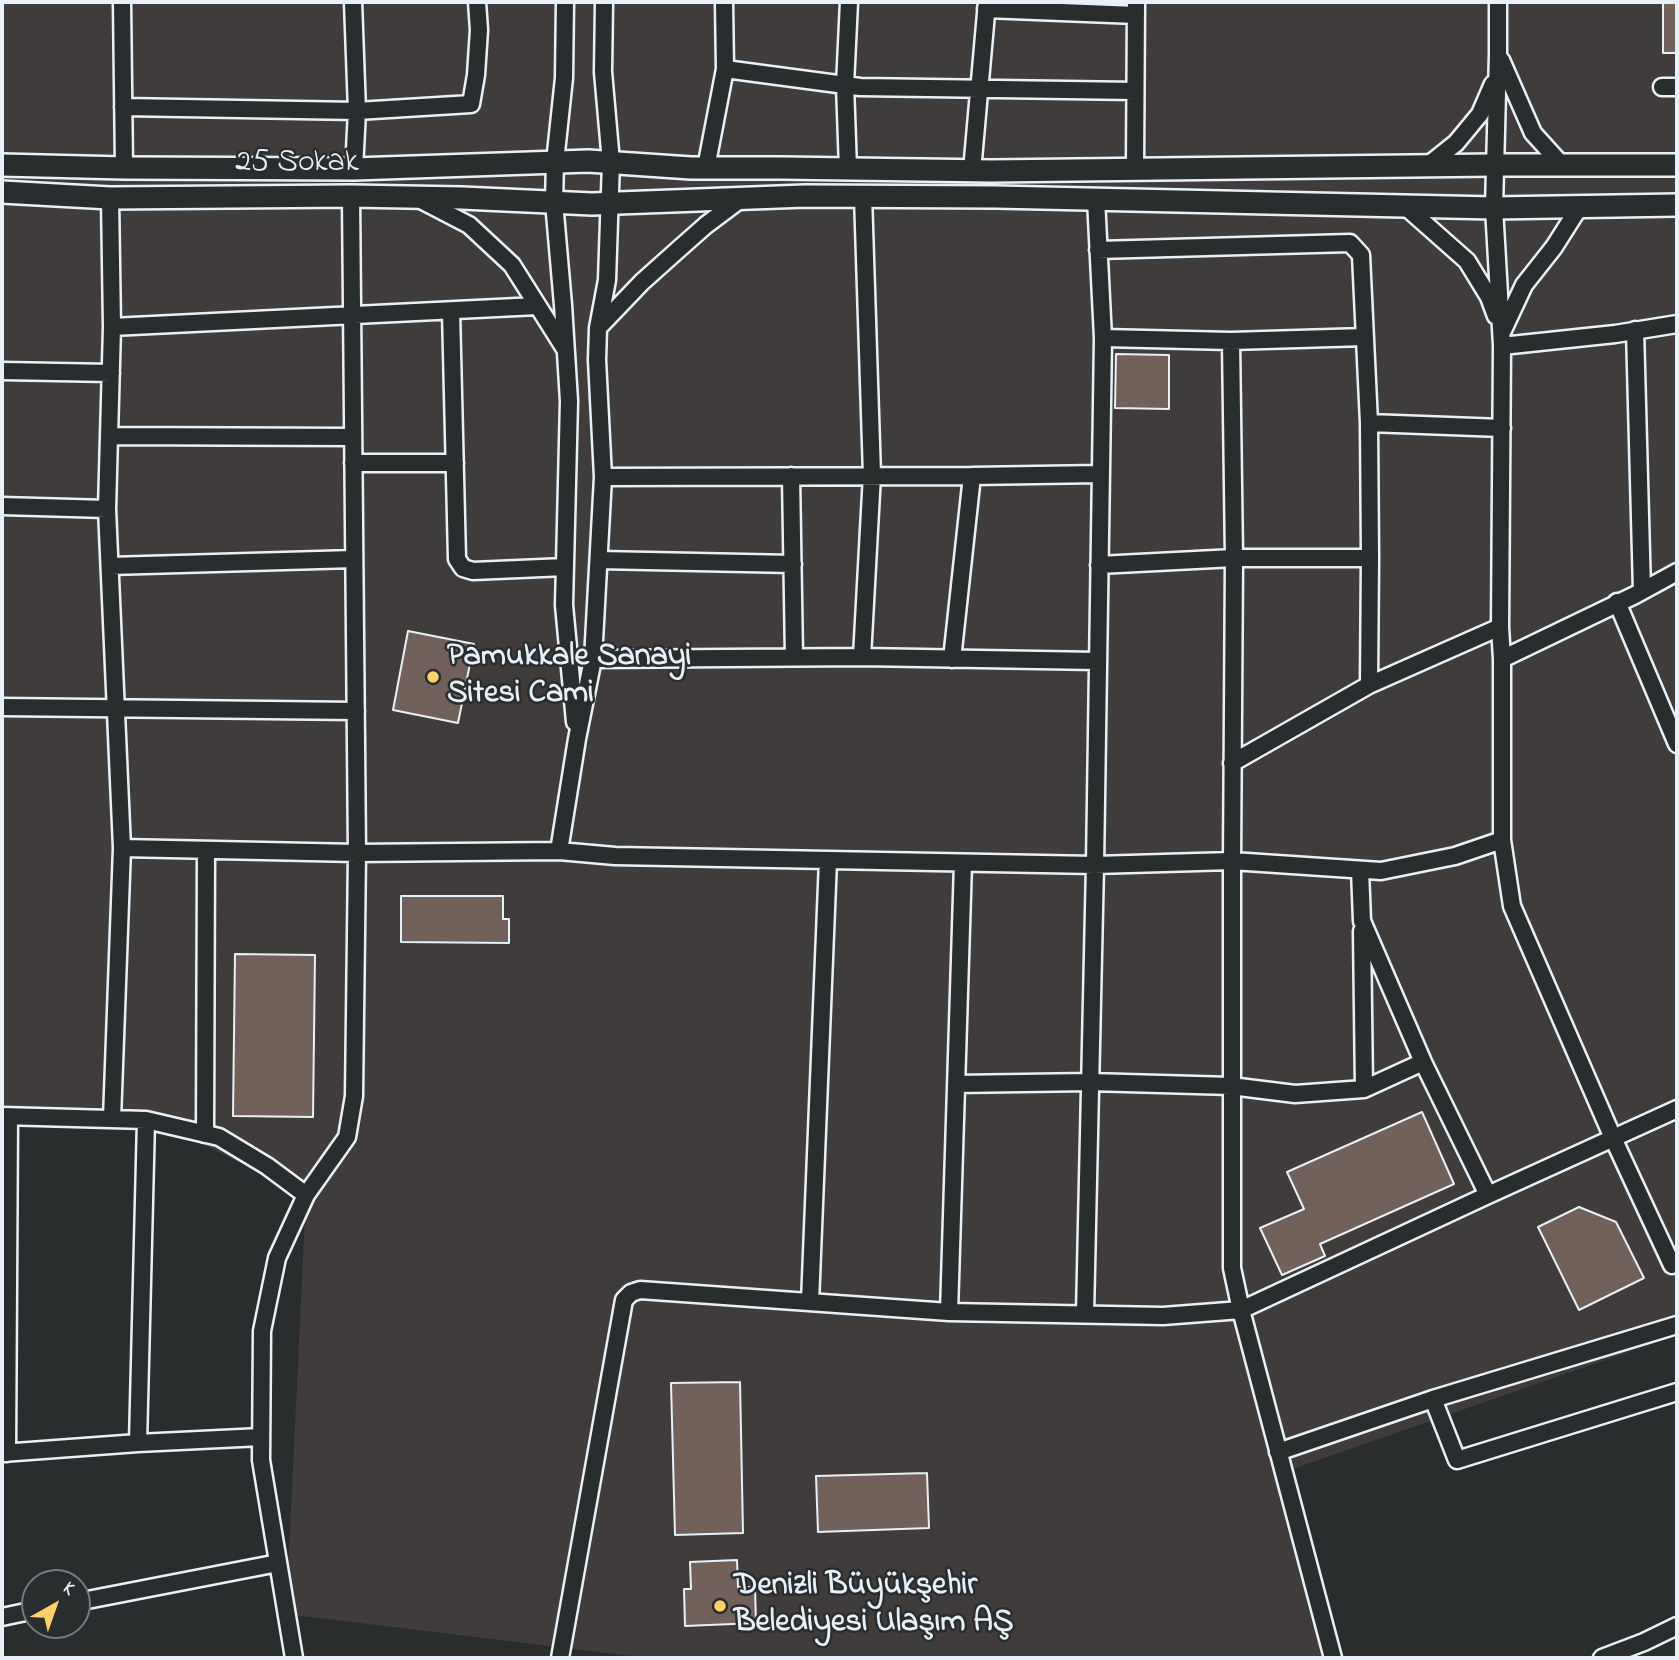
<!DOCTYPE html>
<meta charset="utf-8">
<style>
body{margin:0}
#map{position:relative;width:1679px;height:1660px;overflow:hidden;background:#2a2d2e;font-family:"Indie Flower",sans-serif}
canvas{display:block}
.frame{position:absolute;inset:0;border:4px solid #e8f1f8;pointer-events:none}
.north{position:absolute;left:21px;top:1569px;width:70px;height:70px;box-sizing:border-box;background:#2a2d2e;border:2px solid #767b7f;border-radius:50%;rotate:40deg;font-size:19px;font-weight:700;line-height:28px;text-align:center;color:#e8f1f8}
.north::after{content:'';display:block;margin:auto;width:24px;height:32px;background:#ffd166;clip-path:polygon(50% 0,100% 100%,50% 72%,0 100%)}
</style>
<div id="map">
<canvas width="1679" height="1660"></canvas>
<div class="frame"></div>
<div class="north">K</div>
</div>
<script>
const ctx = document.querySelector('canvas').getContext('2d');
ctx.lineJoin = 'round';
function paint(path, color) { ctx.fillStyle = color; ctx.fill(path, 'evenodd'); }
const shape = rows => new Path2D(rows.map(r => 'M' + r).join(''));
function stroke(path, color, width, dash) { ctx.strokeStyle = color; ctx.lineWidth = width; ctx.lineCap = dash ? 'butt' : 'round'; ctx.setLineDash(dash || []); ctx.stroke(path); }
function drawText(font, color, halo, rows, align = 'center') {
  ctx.font = font + ' "Indie Flower",sans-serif'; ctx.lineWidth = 5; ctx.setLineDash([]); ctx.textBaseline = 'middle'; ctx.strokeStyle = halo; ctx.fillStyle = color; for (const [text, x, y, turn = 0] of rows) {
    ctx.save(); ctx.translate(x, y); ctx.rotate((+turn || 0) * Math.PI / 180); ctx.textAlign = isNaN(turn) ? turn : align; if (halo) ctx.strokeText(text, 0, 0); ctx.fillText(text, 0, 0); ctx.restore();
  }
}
paint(shape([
 [2,2,1677,2,1677,1335,1284,1472,1333,1658,648,1658,286,1614,306,1195,160,1123,2,1117]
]), '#403c3b');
const building = shape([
 [1663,2,1677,2,1677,53,1663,53,1663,2],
 [1116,354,1169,355,1169,409,1115,408,1116,354],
 [408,631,474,644,458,723,393,710,408,631],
 [401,896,503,896,503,919,509,919,509,943,401,942,401,896],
 [235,954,315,955,313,1117,233,1116,235,954],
 [1422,1112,1454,1184,1320,1244,1325,1256,1282,1275,1260,1228,1304,1209,1287,1172,1422,1112],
 [1579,1207,1616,1222,1644,1278,1579,1310,1538,1227,1579,1207],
 [740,1382,743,1533,675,1535,671,1383,740,1382],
 [927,1473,929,1528,818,1532,816,1476,927,1473],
 [737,1560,738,1587,755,1587,756,1623,685,1626,684,1589,691,1589,690,1562,737,1560]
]);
paint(building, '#72605a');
stroke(building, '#e8f1f8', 2);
const minor = shape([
 [122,2,124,168],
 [353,2,357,111,354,169],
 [565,2,564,78,555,162,554,202,563,305,569,401,564,605,575,722],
 [1498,2,1498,54,1494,208,1502,346,1500,627,1502,659,1502,840,1512,906,1613,1138,1672,1265],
 [986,9,1136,15],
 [1501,60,1533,133,1562,165],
 [725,69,860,87,1135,91],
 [1662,87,1677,87],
 [123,107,357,111,471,104,476,75,479,30,477,2],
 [1426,167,1456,143,1480,114,1493,84],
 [706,168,725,69,724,2],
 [848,169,845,85,849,2],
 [1135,169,1136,2],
 [972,171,987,2],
 [110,198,112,327,107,509,122,848,112,1119],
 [417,198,469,225,512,265,565,349],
 [1406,207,1467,261,1489,297,1496,316],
 [1098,250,1350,243,1361,255,1369,423,1370,558,1369,685],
 [451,311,457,559,463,568,473,571,565,567],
 [112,327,537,306],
 [598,328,642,282,680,248,706,225,742,198],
 [1503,330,1524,285,1554,247,1580,206],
 [1635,330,1642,591],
 [1103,338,1231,341,1365,337],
 [1231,341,1234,558,1232,861,1232,1268,1241,1310,1333,1658],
 [1502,346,1615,334,1677,324],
 [2,371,111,373],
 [1369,423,1502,428],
 [109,436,353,437],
 [353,463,455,463],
 [791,476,794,657],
 [603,477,972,476,1100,474],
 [2,506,107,509],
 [599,560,793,564],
 [1099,565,1234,558,1370,558],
 [110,566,354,559],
 [1617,602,1677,744],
 [862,657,872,475,863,196],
 [593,659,862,657,1097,661],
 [952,659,972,476],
 [1502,659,1635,595,1677,572],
 [2,707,356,711],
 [1232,763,1369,685,1500,627],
 [122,848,357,853,559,851,615,856,1095,865,1232,861,1381,871,1455,856,1502,840],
 [559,851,577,739,593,659,603,477,597,360,598,328,607,280,611,162,603,72,604,2],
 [1360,870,1362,921,1423,1062,1488,1195],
 [1362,931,1364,1089],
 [956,1084,1090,1082,1231,1086,1295,1094,1364,1089,1423,1062],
 [2,1116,146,1120,219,1137,267,1166,306,1195],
 [205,1134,206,850],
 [810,1302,828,860],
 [949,1312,963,863],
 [1085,1314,1095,865,1103,338,1096,199],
 [1433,1399,1677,1325],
 [138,1443,146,1120],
 [1278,1452,1433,1399,1457,1460,1677,1392],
 [2,1453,138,1443,261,1437],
 [7,1453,9,1117],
 [77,1602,278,1563],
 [2,1617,35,1610],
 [294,1658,261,1460,262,1331,277,1258,306,1195,347,1137,354,1096,357,853,351,196],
 [560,1658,624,1300,631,1293,640,1290,949,1312,1163,1316,1241,1310,1488,1195,1677,1109],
 [1602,1658,1644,1642,1677,1626]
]);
const major = shape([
 [2,165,124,168,354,169,588,161,691,168,781,168,992,171,1494,165,1677,165],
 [2,192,110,198,351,196,462,198,592,204,805,196,996,197,1494,208,1677,205]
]);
stroke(minor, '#e8f1f8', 21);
stroke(major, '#e8f1f8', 26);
stroke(minor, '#2a2d2e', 16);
stroke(major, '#2a2d2e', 21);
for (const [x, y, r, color] of [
 [433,677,7,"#ffd166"],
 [720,1606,7,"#ffd166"]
]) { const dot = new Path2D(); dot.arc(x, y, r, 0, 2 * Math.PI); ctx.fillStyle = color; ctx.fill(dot); stroke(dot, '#2a2d2e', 2.5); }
drawText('32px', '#e8f1f8', '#2a2d2e', [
 ["25 Sokak",297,165]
]);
drawText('bold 32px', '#e8f1f8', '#2a2d2e', [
 ["Pamukkale Sanayi",447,659],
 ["Sitesi Cami",447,696],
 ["Denizli Büyükşehir",734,1588],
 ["Belediyesi Ulaşım AŞ",734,1625]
], 'left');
</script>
